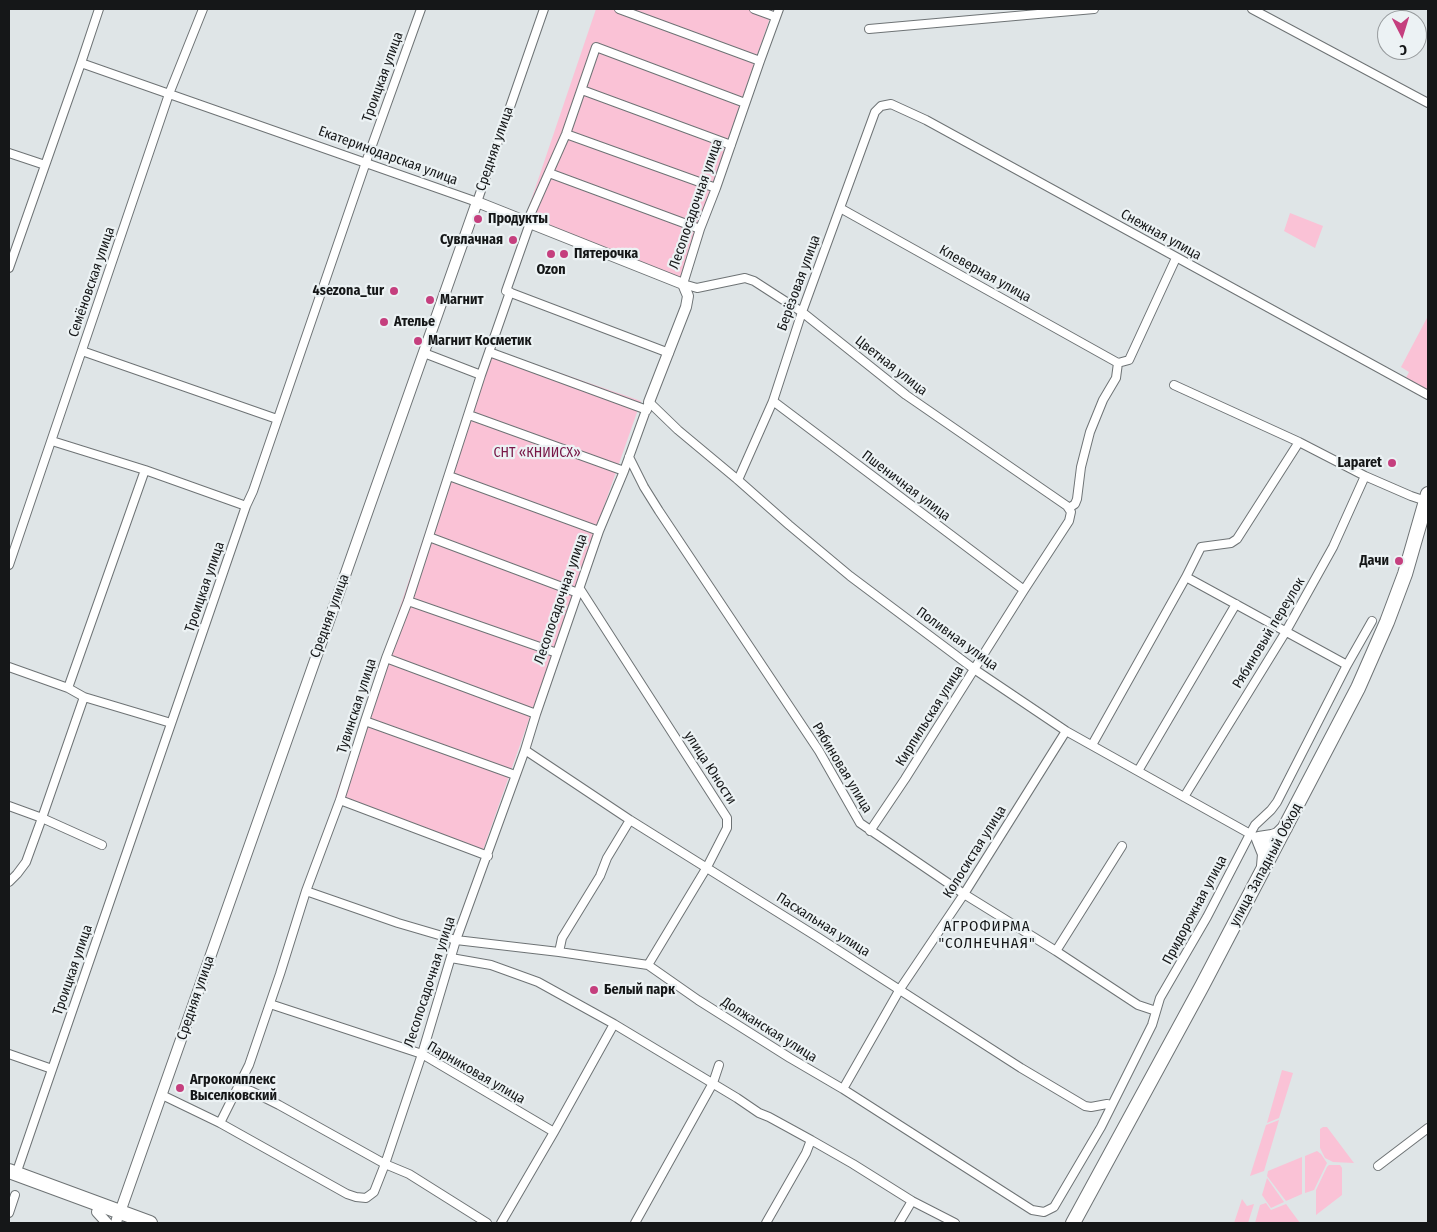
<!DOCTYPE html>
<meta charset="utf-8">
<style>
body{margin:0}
#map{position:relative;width:1437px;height:1232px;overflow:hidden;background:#dfe5e7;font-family:"Fira Sans Condensed",sans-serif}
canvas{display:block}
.frame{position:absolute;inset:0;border:10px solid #151718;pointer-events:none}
.north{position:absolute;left:1377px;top:10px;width:50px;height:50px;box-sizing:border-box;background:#ecf2f4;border:1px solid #969a9c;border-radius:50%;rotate:175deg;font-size:14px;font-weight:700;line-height:20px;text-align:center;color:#151718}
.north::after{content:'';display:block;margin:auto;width:18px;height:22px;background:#c53f7e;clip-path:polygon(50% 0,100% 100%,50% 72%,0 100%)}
</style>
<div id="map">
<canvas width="1437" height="1232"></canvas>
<div class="frame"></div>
<div class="north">С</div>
</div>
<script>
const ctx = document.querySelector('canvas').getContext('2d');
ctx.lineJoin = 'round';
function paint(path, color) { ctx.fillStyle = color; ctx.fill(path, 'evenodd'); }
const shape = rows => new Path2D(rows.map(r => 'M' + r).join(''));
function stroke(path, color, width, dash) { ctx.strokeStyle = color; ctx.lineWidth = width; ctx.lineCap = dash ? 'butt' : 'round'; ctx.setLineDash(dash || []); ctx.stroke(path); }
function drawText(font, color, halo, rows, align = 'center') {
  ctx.font = font + ' "Fira Sans Condensed",sans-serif'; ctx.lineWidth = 4.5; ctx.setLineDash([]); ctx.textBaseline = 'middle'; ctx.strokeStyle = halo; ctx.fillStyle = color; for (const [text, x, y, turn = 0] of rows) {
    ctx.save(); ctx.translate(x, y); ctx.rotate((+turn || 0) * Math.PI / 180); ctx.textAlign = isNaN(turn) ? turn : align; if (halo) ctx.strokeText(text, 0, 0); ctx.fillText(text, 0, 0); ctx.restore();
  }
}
paint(shape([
 [596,9,773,9,678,284,523,224],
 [1290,213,1323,226,1315,248,1284,231],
 [1428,316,1428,393,1405,380,1409,372,1401,367],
 [488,348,641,401,483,850,336,795],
 [1282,1070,1293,1073,1279,1118,1267,1123],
 [1279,1120,1264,1171,1250,1176,1266,1125],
 [1323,1127,1327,1127,1354,1163,1333,1162,1325,1158,1320,1148,1320,1129],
 [1317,1151,1321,1154,1327,1163,1314,1190,1305,1193,1305,1156],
 [1302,1157,1302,1194,1286,1201,1267,1176,1268,1171],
 [1329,1165,1340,1165,1342,1168,1342,1195,1316,1215,1316,1190,1327,1167],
 [1267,1178,1284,1202,1271,1208,1262,1195],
 [1242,1199,1247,1206,1254,1204,1248,1223,1234,1223],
 [1266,1203,1271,1210,1286,1204,1300,1223,1255,1223,1260,1205]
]), '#fac2d6');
const street = shape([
 [619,9,760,61],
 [754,9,776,17],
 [779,9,760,61,716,188,700,229,683,284,697,288,745,278,754,281,802,312,906,395,1067,506,1071,512,1069,521,1024,590,905,779,870,831],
 [1252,9,1428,103],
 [869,29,1094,9],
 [81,63,477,202,544,9],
 [582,90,731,145],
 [566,134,716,188],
 [9,153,45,165],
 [549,173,700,229],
 [840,208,1118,363],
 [527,222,566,134,596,47,745,103],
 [530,223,506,291,669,353],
 [9,268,81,63,99,9],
 [82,351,277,419],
 [489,352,647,410],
 [424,353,481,375],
 [1118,363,1129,360,1176,258],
 [1174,385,1299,442,1365,476,1411,496,1426,501],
 [773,401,1024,590],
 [469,415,624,471],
 [52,441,145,470,246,506],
 [629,457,644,487,659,511,819,751,860,823,964,894,1056,951,1138,1005,1156,1011],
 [449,476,599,531],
 [738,480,773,401,802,312,875,112,881,106,891,104,926,120,1428,395],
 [1069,508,1075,504,1077,499,1081,467,1090,432,1103,400,1116,378,1118,363],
 [429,537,578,593],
 [9,565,169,94,203,9],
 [1186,577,1347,665],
 [580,589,727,818,727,828,707,867,648,965],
 [408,601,557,653],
 [386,658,536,714],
 [9,667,68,688,84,697,171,723],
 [68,688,145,470],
 [365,721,515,775],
 [1092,745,1186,577,1201,547,1231,543,1237,539,1299,442],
 [525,750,630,820,819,938,1021,1068,1085,1106,1091,1107,1107,1104,1111,1105],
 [1138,771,1236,604],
 [1184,797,1285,633,1333,547,1365,476],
 [340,800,488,856],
 [9,806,42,818,102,845],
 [9,882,17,874,26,862,42,818,84,697],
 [306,891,398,923,456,940,559,952,648,965,698,1000,790,1058,843,1089,1032,1210,1044,1212,1054,1207,1101,1127,1152,1025,1160,998,1207,917,1250,834,1255,825,1271,810,1277,802,1347,665,1372,621],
 [1056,951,1122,846],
 [559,952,562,938,600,876,607,858,630,820],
 [451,958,491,965,538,982,614,1024,737,1098,759,1113,769,1117,811,1140,806,1153,766,1223],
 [270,1004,422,1054,554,1132],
 [9,1054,52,1069],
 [238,1087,251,1091,279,1105,385,1164,409,1174,487,1223],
 [843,1089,900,989,964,894,1066,731],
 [162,1095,220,1123,347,1194,356,1197,366,1198,374,1192,385,1164,422,1054,456,940,525,750,536,714,599,531,624,471,649,402,678,430,738,480,789,525,850,576,974,669,1066,731,1261,840],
 [220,1123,249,1065,280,974,306,891,340,800,365,721,386,658,408,601,481,375,510,292],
 [811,1140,853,1164,912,1201,955,1223],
 [1378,1166,1428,1128],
 [16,1174,246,506,253,491,366,162,421,9],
 [9,1213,15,1195],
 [501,1223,554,1132,614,1024],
 [635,1223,713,1083,719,1065],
 [899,1223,912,1201]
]);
const secondary = shape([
 [97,1212,107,1223],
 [120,1212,477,202,683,284,688,296,686,307,649,402],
 [116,1223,117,1219]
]);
const highway = shape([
 [1264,866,1265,854,1259,839,1272,837,1278,835,1285,828],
 [9,1171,150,1223],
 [1073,1223,1202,986,1358,688,1387,622,1405,574,1428,494]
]);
stroke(street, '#6e7375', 10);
stroke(secondary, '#6e7375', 12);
stroke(highway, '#6e7375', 16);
stroke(street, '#fff', 8);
stroke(secondary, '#fff', 10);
stroke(highway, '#fff', 14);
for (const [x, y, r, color] of [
 [478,219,5,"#c53f7e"],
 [513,240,5,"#c53f7e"],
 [551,254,5,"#c53f7e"],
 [564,254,5,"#c53f7e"],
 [394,291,5,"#c53f7e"],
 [430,300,5,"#c53f7e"],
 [384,322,5,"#c53f7e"],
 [418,341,5,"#c53f7e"],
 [1392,463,5,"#c53f7e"],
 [1399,561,5,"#c53f7e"],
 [594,990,5,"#c53f7e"],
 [180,1088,5,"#c53f7e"]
]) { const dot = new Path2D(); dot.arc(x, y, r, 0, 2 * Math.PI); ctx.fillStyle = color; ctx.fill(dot); stroke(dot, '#ecf2f4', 2); }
drawText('14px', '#151718', '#ecf2f4', [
 ["Троицкая улица",383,77,-70],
 ["Средняя улица",495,149,-71],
 ["Екатеринодарская улица",388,156,20],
 ["Лесопосадочная улица",696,204,-71],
 ["Снежная улица",1161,235,29],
 ["Клеверная улица",985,274,29],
 ["Семёновская улица",92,282,-71],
 ["Берёзовая улица",799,283,-70],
 ["Цветная улица",891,366,38],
 ["Пшеничная улица",906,486,37],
 ["Троицкая улица",205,587,-71],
 ["Лесопосадочная улица",561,599,-71],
 ["Средняя улица",330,616,-70],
 ["Рябиновый переулок",1269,633,-59],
 ["Поливная улица",957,639,36],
 ["Тувинская улица",357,706,-72],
 ["Кирпильская улица",930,716,-58],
 ["улица Юности",710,768,57],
 ["Рябиновая улица",842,768,59],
 ["Колосистая улица",975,852,-58],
 ["улица Западный Обход",1266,865,-62],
 ["Придорожная улица",1195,910,-62],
 ["Пасхальная улица",823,925,32],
 ["Троицкая улица",73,970,-71],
 ["Лесопосадочная улица",430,982,-72],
 ["Средняя улица",196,998,-71],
 ["Должанская улица",769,1030,32],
 ["Парниковая улица",476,1073,30]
]);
drawText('bold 14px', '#151718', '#ecf2f4', [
 ["Продукты",488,219],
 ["Сувлачная",503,240,"right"],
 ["Пятерочка",574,254],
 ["Ozon",551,270,"center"],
 ["4sezona_tur",384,291,"right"],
 ["Магнит",440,300],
 ["Ателье",394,322],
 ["Магнит Косметик",428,341],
 ["Laparet",1382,463,"right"],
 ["Дачи",1389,561,"right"],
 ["Белый парк",604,990],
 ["Агрокомплекс",190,1080],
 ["Выселковский",190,1096]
], 'left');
drawText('14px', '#771747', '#ecf2f4', [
 ["СНТ «КНИИСХ»",537,453]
]);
ctx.letterSpacing = '1px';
drawText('15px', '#151718', '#ecf2f4', [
 ["АГРОФИРМА",987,927],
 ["\"СОЛНЕЧНАЯ\"",987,944]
]);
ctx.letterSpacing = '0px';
</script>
